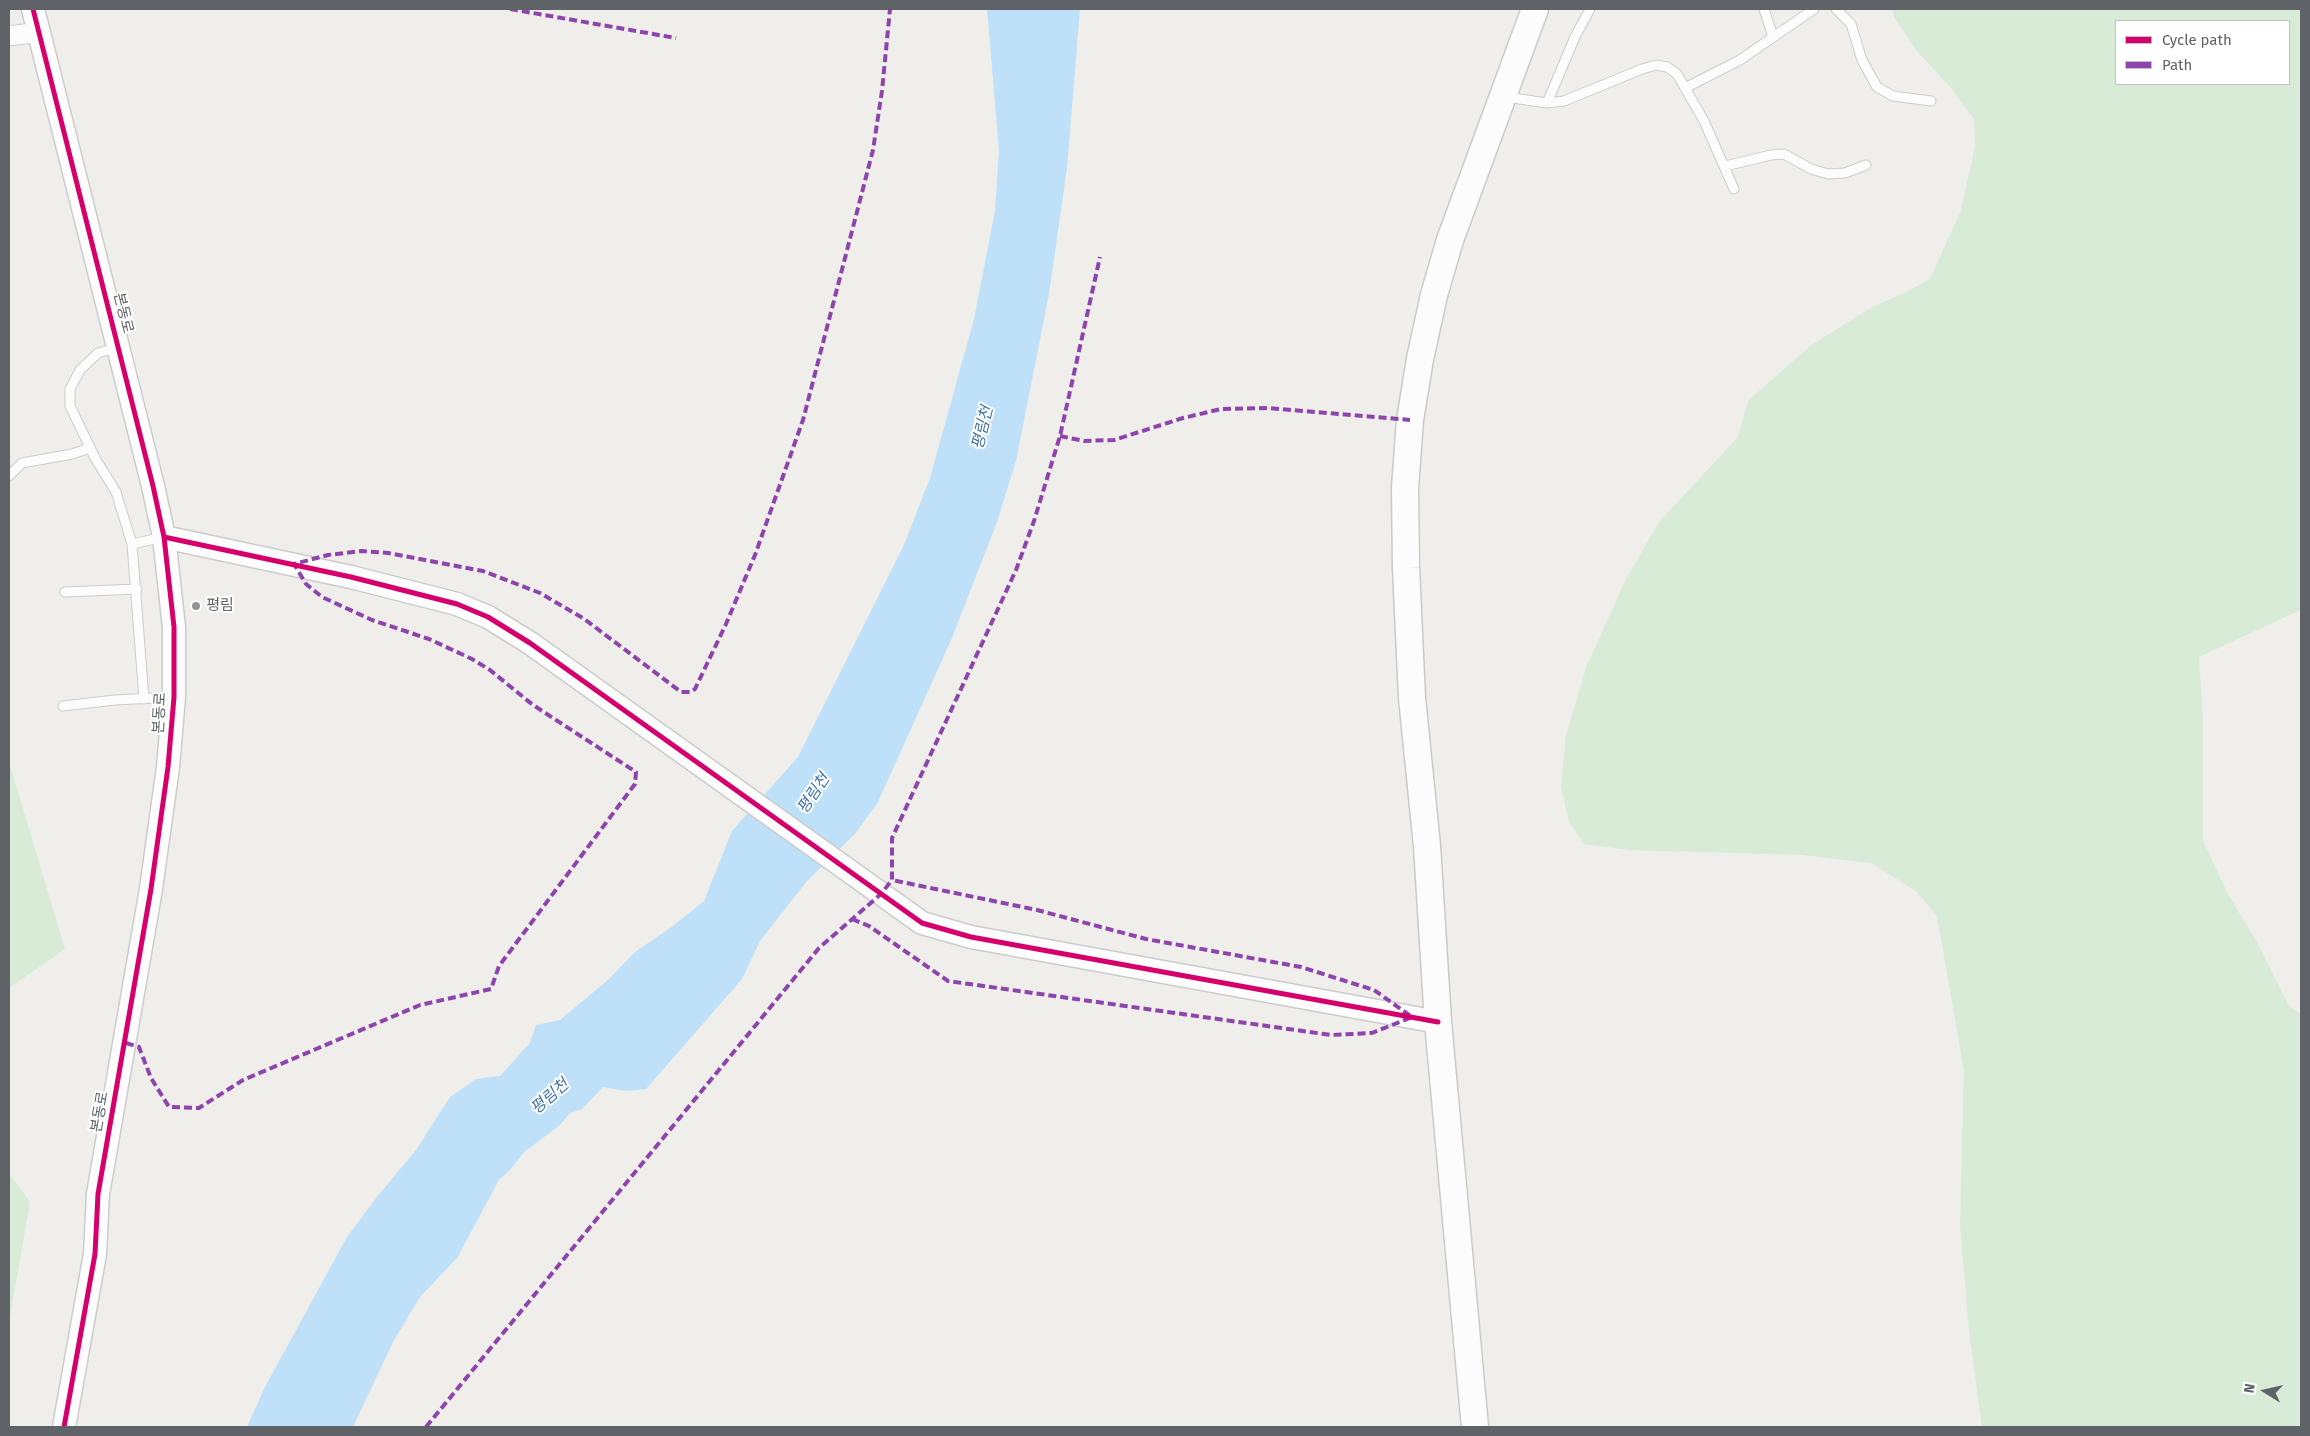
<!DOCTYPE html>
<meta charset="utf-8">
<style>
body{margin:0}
#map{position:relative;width:2310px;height:1436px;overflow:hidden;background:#efeeea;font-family:"Fira Sans",sans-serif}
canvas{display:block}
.frame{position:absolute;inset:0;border:10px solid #5f6368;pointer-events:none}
.legend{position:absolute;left:2115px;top:20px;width:175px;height:65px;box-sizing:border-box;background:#fff;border:1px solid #bfc1c3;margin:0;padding:6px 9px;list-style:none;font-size:15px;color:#5f6368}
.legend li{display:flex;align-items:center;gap:10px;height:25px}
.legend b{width:25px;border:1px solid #bfc1c3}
.north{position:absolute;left:2240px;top:1366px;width:50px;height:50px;-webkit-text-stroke:4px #fff;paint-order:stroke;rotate:280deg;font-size:14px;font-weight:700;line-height:20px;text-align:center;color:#5f6368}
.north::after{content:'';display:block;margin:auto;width:18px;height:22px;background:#5f6368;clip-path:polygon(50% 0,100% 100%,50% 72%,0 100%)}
</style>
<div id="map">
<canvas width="2310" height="1436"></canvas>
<div class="frame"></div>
<ul class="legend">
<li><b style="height:6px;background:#d6006c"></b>Cycle path</li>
<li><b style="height:6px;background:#8e44ad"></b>Path</li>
</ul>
<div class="north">N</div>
</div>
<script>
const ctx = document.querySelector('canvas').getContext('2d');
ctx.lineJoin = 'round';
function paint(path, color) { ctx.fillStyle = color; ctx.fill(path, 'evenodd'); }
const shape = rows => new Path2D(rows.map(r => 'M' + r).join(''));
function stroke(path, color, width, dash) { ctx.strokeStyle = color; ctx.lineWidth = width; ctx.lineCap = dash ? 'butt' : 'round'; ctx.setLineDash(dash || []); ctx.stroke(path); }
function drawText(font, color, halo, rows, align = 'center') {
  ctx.font = font + ' "Fira Sans","Noto Sans KR",sans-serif'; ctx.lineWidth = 4; ctx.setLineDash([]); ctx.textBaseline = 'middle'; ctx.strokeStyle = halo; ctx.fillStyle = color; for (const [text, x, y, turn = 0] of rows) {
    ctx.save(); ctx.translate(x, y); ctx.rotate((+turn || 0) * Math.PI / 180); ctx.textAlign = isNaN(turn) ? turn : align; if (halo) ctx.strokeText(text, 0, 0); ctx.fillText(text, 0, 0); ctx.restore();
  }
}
paint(shape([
 [1893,9,2301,9,2301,608,2300,610,2199,657,2203,721,2203,841,2228,894,2259,946,2289,1006,2301,1014,2301,1427,1982,1427,1969,1331,1960,1225,1964,1071,1937,916,1916,891,1871,863,1803,855,1629,850,1584,844,1569,822,1561,787,1566,735,1587,665,1626,579,1659,522,1738,437,1748,401,1810,346,1872,307,1902,294,1930,279,1961,210,1975,146,1974,119,1951,88,1916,50,1894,17],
 [2116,21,2289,21,2289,84,2116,84],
 [9,762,65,949,9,988],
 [9,1173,30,1202,9,1323]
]), '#d8ebd6');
paint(shape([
 [987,9,1080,9,1067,168,1049,294,1016,461,997,522,952,638,878,802,855,834,807,881,760,941,742,979,646,1089,626,1091,603,1087,582,1109,570,1113,559,1126,524,1152,510,1170,499,1180,457,1258,420,1297,393,1342,353,1427,247,1427,265,1387,347,1237,377,1197,416,1150,450,1097,476,1079,500,1076,530,1043,536,1025,560,1020,609,979,635,952,673,926,704,901,732,831,798,757,904,545,930,478,974,319,995,211,999,150]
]), '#bfe0f9');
const service = shape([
 [1764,9,1773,37],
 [1836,9,1851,24,1862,60,1877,87,1893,96,1931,101],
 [1685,88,1740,60,1814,9],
 [1506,97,1547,103,1564,101,1642,69,1656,65,1667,67,1677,74,1704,121,1734,189],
 [1547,103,1575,37,1590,9],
 [1725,166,1771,155,1784,154,1811,169,1828,174,1845,173,1866,165],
 [119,347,98,353,80,370,70,389,70,406,95,458,116,492,132,544,144,699],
 [9,476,22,463,72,454,90,448],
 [132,544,164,537],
 [65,592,137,589],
 [63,706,115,700,173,697]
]);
const minor = shape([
 [9,36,39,32]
]);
const tertiary = shape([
 [33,9,153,486,164,537,174,627,174,697,168,767,151,889,98,1194,95,1254,64,1427],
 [164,537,351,577,457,604,488,617,530,643,922,923,971,937,1438,1022]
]);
const secondary = shape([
 [1475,1427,1438,1022,1427,846,1412,698,1406,568,1405,488,1410,420,1420,359,1434,295,1450,240,1535,9]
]);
stroke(service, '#cbcccc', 11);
stroke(minor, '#cbcccc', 21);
stroke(tertiary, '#cbcccc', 25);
stroke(secondary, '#cacacb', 29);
stroke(service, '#fdfcfc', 9);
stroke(minor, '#fdfcfc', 19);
stroke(tertiary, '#fdfcfc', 22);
stroke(secondary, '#fdfcfc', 26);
stroke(shape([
 [510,9,676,38],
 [1060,436,1084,441,1114,440,1183,418,1221,409,1268,408,1410,420],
 [852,919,869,926,948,981,1331,1035,1372,1033,1412,1017,1374,990,1301,967,1146,939,1037,910,892,880],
 [126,1043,139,1047,151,1078,169,1107,199,1108,243,1080,420,1005,491,989,499,966,635,784,636,772,533,705,490,670,472,659,429,639,372,620,322,597,306,584,294,564,328,555,362,551,388,553,483,571,540,593,557,603,583,618,681,692,690,692,695,689,726,624,755,555,803,420,873,150,882,91,890,9],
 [426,1427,819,948,881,894,892,880,892,838,1016,570,1034,521,1060,436,1100,257]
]), '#8e44ad', 4, [8, 4]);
stroke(shape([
 [33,9,153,486,164,537,174,627,174,697,168,767,151,889,98,1194,95,1254,64,1427],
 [164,537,351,577,457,604,488,617,530,643,922,923,971,937,1438,1022]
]), '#d6006c', 5);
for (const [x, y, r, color] of [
 [196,606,5,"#919496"]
]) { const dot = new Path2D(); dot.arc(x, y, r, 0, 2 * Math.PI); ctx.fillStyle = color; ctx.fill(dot); stroke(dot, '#fff', 2); }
drawText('15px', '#5f6368', '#fff', [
 ["본동로",123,313,76],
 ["본동로",160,713,-87],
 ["본동로",100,1112,-80]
]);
drawText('15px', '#5f6368', '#fff', [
 ["평림",206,606]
], 'left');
drawText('italic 16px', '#4174aa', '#fff', [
 ["평림천",983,428,-76],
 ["평림천",814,794,-56],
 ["평림천",550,1097,-41]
]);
</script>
